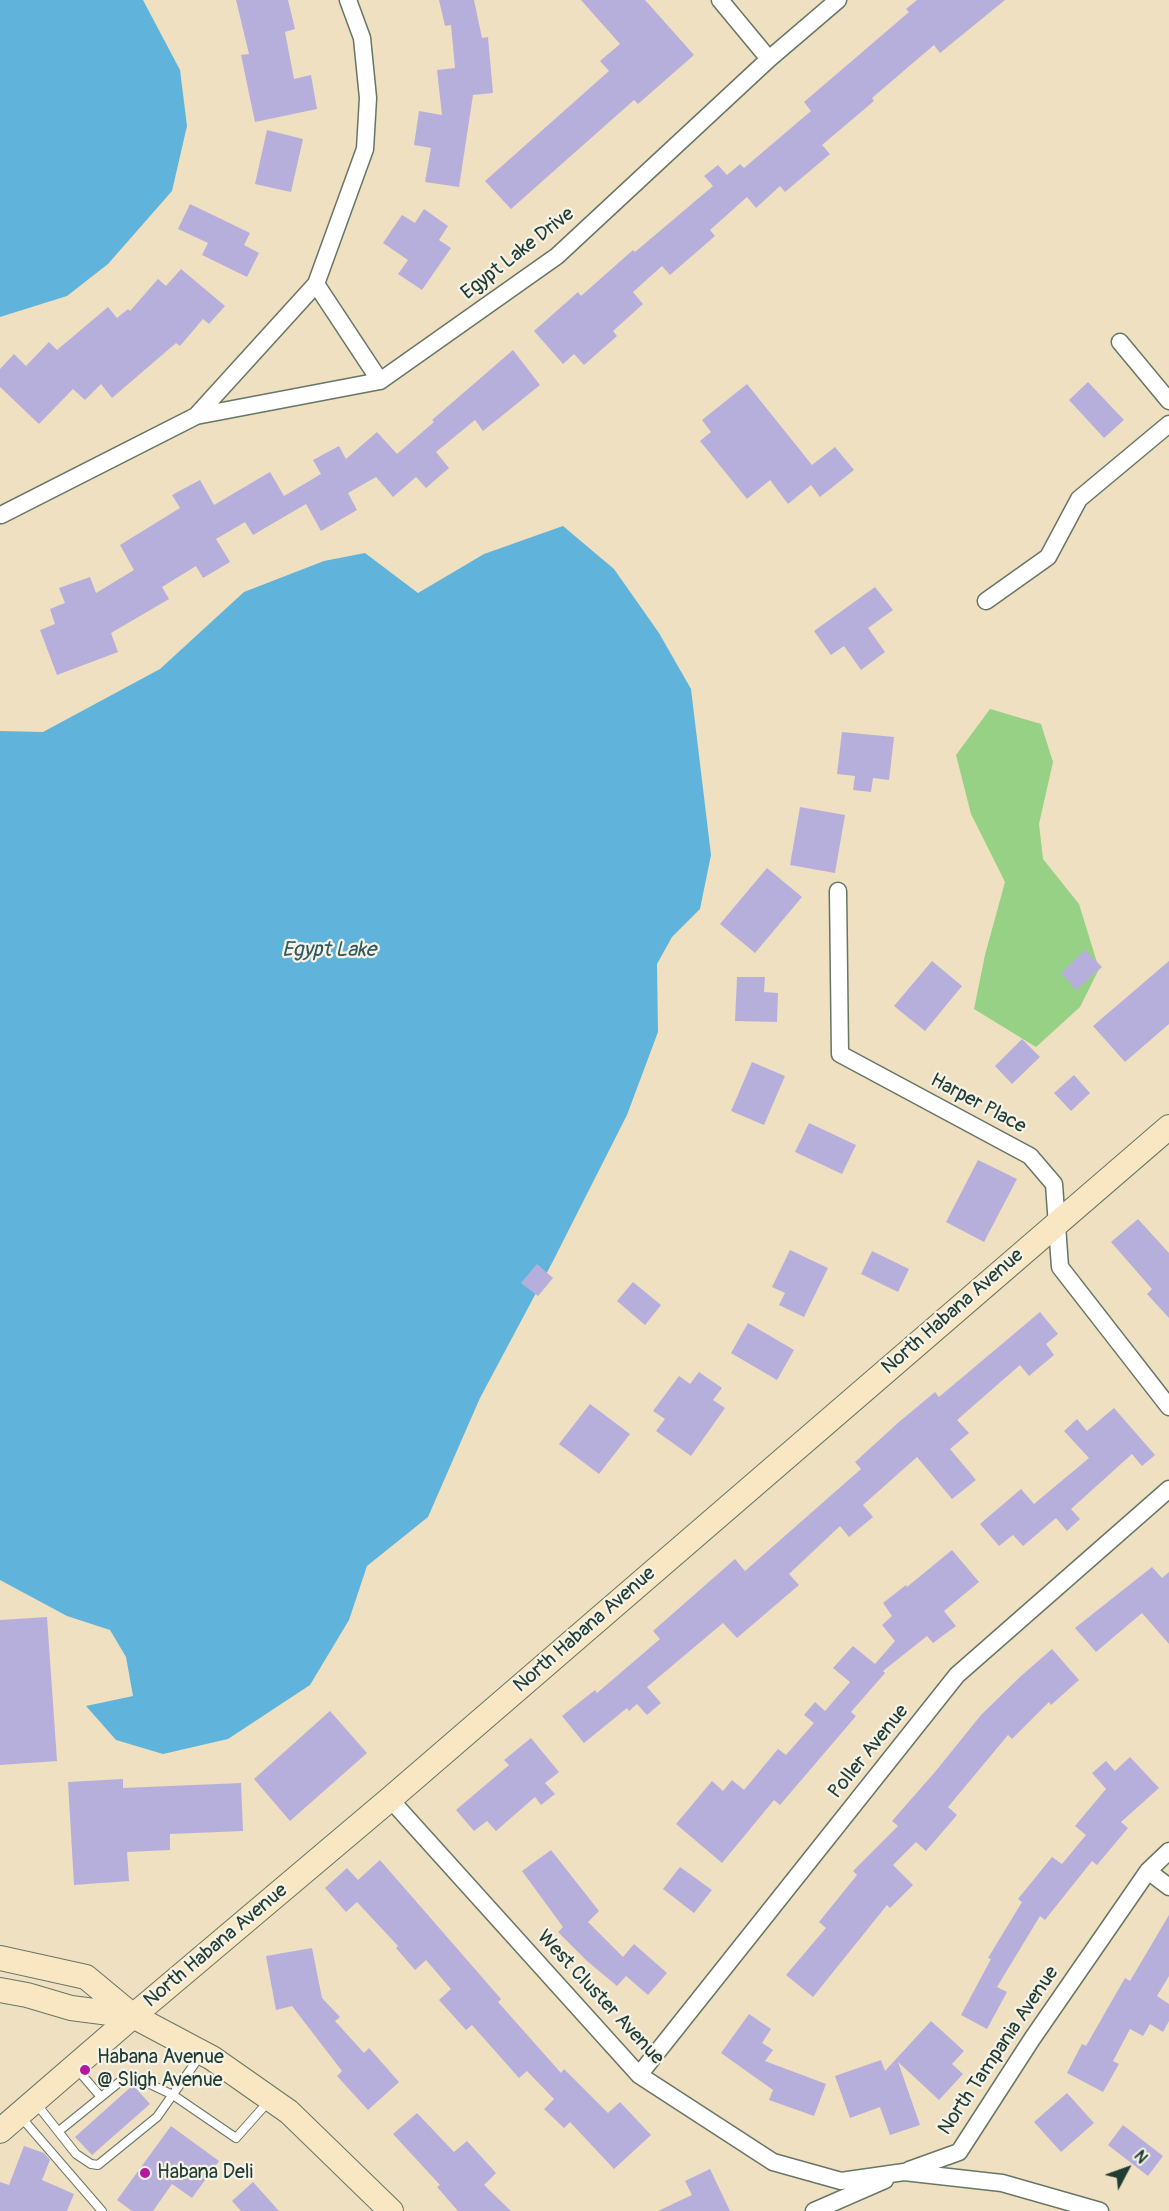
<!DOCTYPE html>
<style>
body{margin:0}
#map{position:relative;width:1169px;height:2211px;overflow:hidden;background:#eee0c0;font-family:Pangolin,sans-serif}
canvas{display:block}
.north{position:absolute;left:1097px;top:2139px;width:60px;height:60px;-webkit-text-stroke:4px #f7f3e8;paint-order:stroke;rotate:49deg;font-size:16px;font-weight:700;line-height:24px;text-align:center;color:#1f3d34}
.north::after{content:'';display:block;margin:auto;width:21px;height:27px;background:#1f3d34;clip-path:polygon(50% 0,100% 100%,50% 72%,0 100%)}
</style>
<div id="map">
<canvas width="1169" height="2211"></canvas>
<div class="north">N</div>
</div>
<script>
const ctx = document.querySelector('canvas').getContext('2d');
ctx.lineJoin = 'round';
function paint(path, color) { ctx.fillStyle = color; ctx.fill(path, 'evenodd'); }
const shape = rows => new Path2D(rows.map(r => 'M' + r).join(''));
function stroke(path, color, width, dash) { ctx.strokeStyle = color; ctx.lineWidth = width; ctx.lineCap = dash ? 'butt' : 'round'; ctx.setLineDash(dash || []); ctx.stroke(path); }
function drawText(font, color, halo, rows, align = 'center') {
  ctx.font = font + ' Pangolin,sans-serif'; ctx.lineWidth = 4.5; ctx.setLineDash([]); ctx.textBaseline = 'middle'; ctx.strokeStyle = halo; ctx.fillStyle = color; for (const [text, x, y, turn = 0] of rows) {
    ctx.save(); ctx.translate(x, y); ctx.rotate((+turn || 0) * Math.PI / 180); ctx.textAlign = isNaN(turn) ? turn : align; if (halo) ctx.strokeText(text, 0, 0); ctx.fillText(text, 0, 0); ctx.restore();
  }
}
paint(shape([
 [990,709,1041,724,1053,762,1039,824,1043,859,1079,904,1099,969,1080,1007,1036,1047,974,1009,985,955,1005,882,971,814,956,755]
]), '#97d185');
paint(shape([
 [0,0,143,0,180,70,187,126,172,191,108,264,67,296,0,317],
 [563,526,614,569,659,633,691,689,711,855,700,909,672,937,657,964,658,1032,627,1115,552,1263,480,1398,428,1517,367,1566,349,1620,310,1685,228,1739,163,1754,116,1740,86,1706,133,1696,126,1657,110,1630,67,1616,0,1580,0,731,43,732,160,669,244,592,324,561,365,553,418,593,484,554]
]), '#60b4dc');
paint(shape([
 [236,0,288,0,295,29,285,32,294,79,311,75,317,109,255,122,241,55,249,54],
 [439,0,474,0,482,38,488,37,493,93,473,95,459,187,425,182,431,148,414,145,419,111,442,115,437,70,455,68,451,25,445,26],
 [581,0,645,0,694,55,638,104,634,100,511,209,485,181,609,71,600,61,620,44],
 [917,0,1005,0,940,53,934,45,872,98,874,101,822,145,830,154,785,192,780,186,756,208,747,197,710,230,715,236,670,275,662,266,633,292,643,304,613,331,617,336,584,365,574,354,563,364,534,331,578,292,581,296,633,250,635,252,713,186,704,176,718,165,727,175,740,164,744,168,811,111,804,102,909,12,906,9],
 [267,130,303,139,291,192,255,184],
 [190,204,250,233,244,245,259,253,247,277,202,255,208,243,178,229],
 [424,209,448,226,439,240,451,248,422,290,398,274,408,260,383,243,402,215,415,223],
 [181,269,225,306,209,324,203,319,180,346,176,343,112,398,101,384,85,400,73,389,39,424,0,387,0,369,14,354,26,366,49,342,57,350,108,307,117,318,128,309,130,311,158,279,166,286],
 [513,350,540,385,483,431,475,420,436,452,449,468,426,488,416,477,393,497,376,477,348,493,357,510,321,531,306,504,253,535,245,522,216,539,230,562,203,578,196,566,162,587,169,599,111,633,118,652,57,675,40,630,55,624,50,609,65,603,59,588,90,577,96,593,134,570,120,545,180,508,172,495,200,480,214,505,270,472,284,496,321,474,313,460,339,446,346,459,377,432,397,454,434,422,432,420],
 [1088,382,1124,420,1104,438,1069,400],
 [747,384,812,465,835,447,854,470,820,497,811,485,788,504,770,480,747,499,700,441,711,432,702,420],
 [875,587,893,610,868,628,885,652,861,670,844,646,831,655,814,631],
 [842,732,894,737,889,780,873,778,871,792,853,790,855,776,837,774],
 [800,807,845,815,835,873,790,865],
 [767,868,802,897,755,953,720,924],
 [1085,950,1102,967,1076,990,1061,973],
 [932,961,962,986,925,1031,894,1006],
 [1169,961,1169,1024,1125,1062,1093,1026],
 [737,977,765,977,764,992,778,993,777,1022,735,1021],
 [1022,1039,1040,1057,1012,1084,995,1066],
 [752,1062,785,1076,764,1125,731,1111],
 [1074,1075,1090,1093,1071,1111,1054,1093],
 [809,1123,856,1145,842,1174,795,1152],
 [978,1160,1017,1179,984,1242,946,1222],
 [1138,1219,1169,1253,1169,1318,1147,1294,1152,1289,1111,1242],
 [790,1250,828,1268,804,1317,779,1305,785,1293,772,1287],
 [872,1251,909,1269,898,1292,861,1274],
 [537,1264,553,1278,538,1296,521,1283],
 [633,1282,661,1305,645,1325,617,1301],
 [1040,1312,1058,1334,1046,1344,1054,1355,1029,1376,1020,1365,957,1420,969,1433,950,1449,976,1480,952,1499,917,1457,863,1505,873,1517,849,1537,840,1526,789,1574,799,1585,737,1638,723,1623,647,1687,661,1703,647,1715,637,1704,629,1711,627,1708,584,1743,562,1716,595,1690,597,1693,660,1639,653,1631,735,1559,745,1571,861,1469,855,1462,899,1422,935,1392,939,1397],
 [748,1323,794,1350,777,1380,731,1353],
 [699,1372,722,1388,713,1400,725,1408,691,1456,656,1431,665,1419,653,1411,679,1376,690,1384],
 [590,1404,630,1434,599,1474,559,1444],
 [1114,1408,1155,1455,1142,1466,1132,1454,1071,1509,1080,1519,1067,1531,1056,1518,1023,1546,1013,1535,999,1546,980,1524,1021,1489,1034,1504,1089,1458,1064,1431,1077,1419,1087,1431],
 [952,1550,979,1582,944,1611,956,1626,933,1643,927,1636,883,1671,885,1673,851,1712,856,1716,780,1805,774,1800,722,1863,676,1824,712,1781,723,1791,732,1780,744,1790,778,1749,786,1755,814,1723,804,1715,815,1702,825,1711,850,1682,833,1668,853,1646,875,1664,895,1641,882,1625,892,1616,883,1603,906,1585,907,1587],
 [1152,1567,1162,1578,1169,1572,1169,1644,1142,1613,1096,1652,1075,1628],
 [47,1617,57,1761,0,1765,0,1620],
 [1052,1649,1079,1680,1051,1705,1049,1702,1012,1739,1008,1735,948,1807,957,1815,926,1851,916,1842,893,1865,913,1885,890,1908,887,1905,813,1997,786,1975,826,1928,819,1922,857,1875,853,1871,898,1826,892,1821,935,1772,981,1715,1021,1676],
 [330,1711,367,1753,290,1821,254,1779],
 [531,1738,559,1772,545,1783,555,1794,541,1805,535,1797,496,1831,487,1821,474,1831,456,1810,509,1765,504,1760],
 [1130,1757,1159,1788,1121,1822,1128,1828,1097,1865,1092,1861,1045,1920,1040,1916,997,1987,1007,1992,987,2029,961,2015,991,1959,988,1958,1022,1902,1018,1899,1052,1857,1062,1864,1086,1835,1075,1826,1106,1789,1092,1773,1106,1761,1115,1771],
 [123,1779,123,1788,241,1783,243,1831,170,1834,170,1850,127,1852,129,1881,74,1885,68,1782],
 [551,1850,599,1911,588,1922,623,1957,634,1944,667,1973,648,1995,626,1976,617,1986,587,1961,558,1932,563,1927,522,1871],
 [380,1860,501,1999,498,2002,561,2073,564,2069,608,2113,620,2102,651,2135,614,2169,570,2122,564,2128,544,2109,554,2099,527,2071,519,2078,472,2025,466,2030,439,2000,451,1989,426,1960,415,1970,396,1948,398,1946,357,1902,346,1912,325,1888,347,1868,358,1880],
 [680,1867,712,1890,694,1913,663,1889],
 [1169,1915,1169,1976,1157,1996,1169,2004,1169,2021,1163,2032,1150,2024,1143,2036,1130,2029,1113,2061,1119,2064,1103,2092,1067,2073,1082,2044,1086,2046,1125,1978,1130,1981],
 [312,1948,322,1998,340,2017,335,2021,364,2053,369,2048,399,2082,368,2110,337,2076,342,2071,292,2006,276,2010,266,1956],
 [749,2014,771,2029,762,2043,773,2050,765,2061,826,2084,814,2116,769,2100,773,2090,721,2053],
 [931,2021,964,2051,952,2064,963,2074,939,2100,898,2062,920,2125,890,2135,880,2107,850,2118,835,2076,881,2060,885,2071],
 [133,2085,150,2104,92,2155,75,2137],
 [1067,2093,1094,2123,1061,2152,1034,2122],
 [417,2113,454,2152,467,2141,496,2173,484,2185,511,2211,458,2211,437,2187,440,2185,393,2134],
 [1123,2125,1163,2156,1148,2176,1108,2145],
 [171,2126,219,2161,192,2198,172,2184,153,2211,132,2211,117,2200],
 [24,2146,44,2153,50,2160,42,2180,74,2194,67,2211,0,2211,0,2182,9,2185],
 [710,2169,730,2211,658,2211,692,2195,685,2181],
 [253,2182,279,2211,241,2211,232,2201]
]), '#b7afdb');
const lane = shape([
 [76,2068,101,2097],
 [35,2102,76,2154,91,2164,98,2165,157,2117,200,2056],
 [20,2116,102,2211],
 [59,2131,122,2080,129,2078,137,2078,173,2095,236,2138,268,2102]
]);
const street = shape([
 [348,0,362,38,368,98,365,149,316,284,380,381],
 [720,0,769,59],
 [1120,342,1169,401],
 [196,416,380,381,557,256,769,59,838,0],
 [1,515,196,416,316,284],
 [986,601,1048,557,1079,499,1169,424],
 [838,891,840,1054,1030,1156,1054,1184,1060,1267,1169,1407],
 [390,1799,639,2075,773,2162,841,2181,904,2172,1002,2183,1100,2211],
 [1148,1871,1169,1887],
 [639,2075,957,1675,1169,1489],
 [909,2170,959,2152,1032,2039,1148,1871,1169,1851],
 [814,2211,885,2180]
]);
const secondary = shape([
 [0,1958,86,1977,133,2016,212,2058,289,2112,391,2211],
 [0,1990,27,1995,71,2008,133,2016],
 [0,2131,133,2016,390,1799,1169,1127]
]);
stroke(lane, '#677665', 10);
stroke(street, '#677665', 19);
stroke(secondary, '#677665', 26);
stroke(lane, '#fff', 8);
stroke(street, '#fff', 16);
stroke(secondary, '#f9e7c3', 24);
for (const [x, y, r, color] of [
 [85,2070,6,"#b5179e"],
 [145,2173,6,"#b5179e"]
]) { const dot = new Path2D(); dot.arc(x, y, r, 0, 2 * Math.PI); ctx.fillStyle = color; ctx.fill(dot); stroke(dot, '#f7f3e8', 2); }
drawText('20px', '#1f3d34', '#f7f3e8', [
 ["Egypt Lake Drive",518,254,-38],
 ["Harper Place",978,1104,28],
 ["North Habana Avenue",953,1312,-41],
 ["North Habana Avenue",585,1630,-41],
 ["Poller Avenue",869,1752,-51],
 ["North Habana Avenue",216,1946,-40],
 ["West Cluster Avenue",600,1998,47],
 ["North Tampania Avenue",999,2051,-56]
]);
drawText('20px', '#1f3d34', '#f7f3e8', [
 ["Habana Avenue",97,2058],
 ["@ Sligh Avenue",97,2081],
 ["Habana Deli",157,2173]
], 'left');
drawText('italic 21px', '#2f5b5e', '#f7f3e8', [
 ["Egypt Lake",329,951]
]);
</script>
